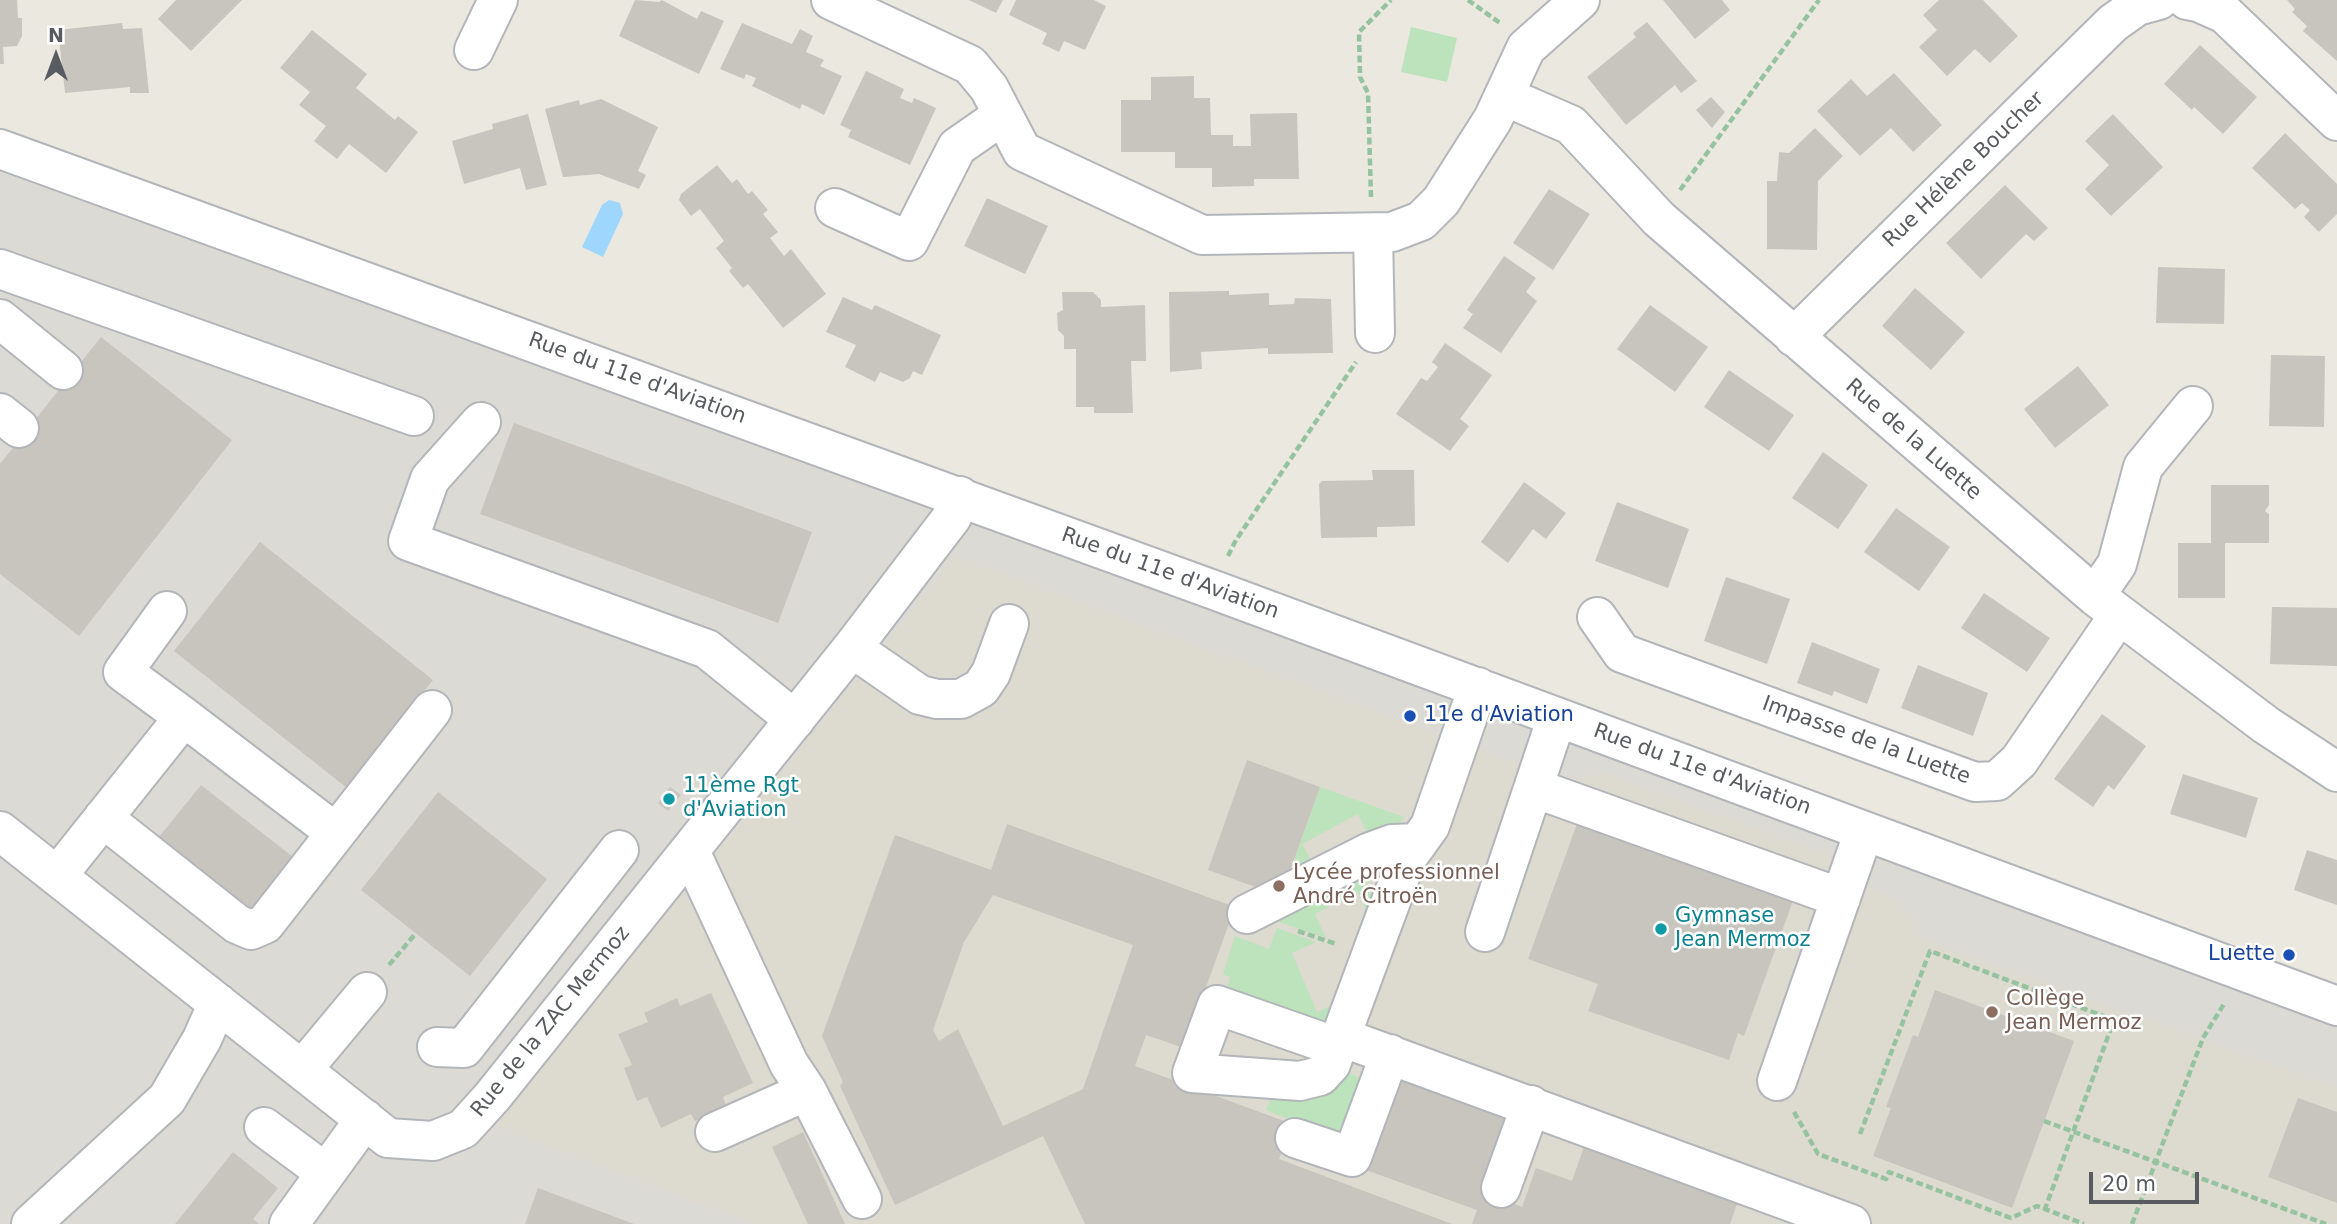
<!DOCTYPE html>
<meta charset="utf-8">
<style>
body{margin:0}
#map{position:relative;width:2337px;height:1224px;overflow:hidden;background:#ebe8df;font-family:"DejaVu Sans",sans-serif}
canvas{display:block}
.north{position:absolute;left:21px;top:21px;width:70px;height:70px;-webkit-text-stroke:5px #fff;paint-order:stroke;rotate:0deg;font-size:19px;font-weight:700;line-height:28px;text-align:center;color:#585c60}
.north::after{content:'';display:block;margin:auto;width:24px;height:32px;background:#585c60;clip-path:polygon(50% 0,100% 100%,50% 72%,0 100%)}
.scale{position:absolute;left:2089px;top:1172px;width:110px;height:32px;box-sizing:border-box;border:4px solid #585c60;border-top:0;padding-left:9px;font-size:21px;line-height:24px;white-space:nowrap;color:#585c60;-webkit-text-stroke:5px #fff;paint-order:stroke}
</style>
<div id="map">
<canvas width="2337" height="1224"></canvas>
<div class="north">N</div>
<div class="scale">20 m</div>
</div>
<script>
const ctx = document.querySelector('canvas').getContext('2d');
ctx.lineJoin = 'round';
function paint(path, color) { ctx.fillStyle = color; ctx.fill(path, 'evenodd'); }
const shape = rows => new Path2D(rows.map(r => 'M' + r).join(''));
function stroke(path, color, width, dash) { ctx.strokeStyle = color; ctx.lineWidth = width; ctx.lineCap = dash ? 'butt' : 'round'; ctx.setLineDash(dash || []); ctx.stroke(path); }
function drawText(font, color, halo, rows, align = 'center') {
  ctx.font = font + ' "DejaVu Sans",sans-serif'; ctx.lineWidth = 5; ctx.setLineDash([]); ctx.textBaseline = 'middle'; ctx.strokeStyle = halo; ctx.fillStyle = color; for (const [text, x, y, turn = 0] of rows) {
    ctx.save(); ctx.translate(x, y); ctx.rotate((+turn || 0) * Math.PI / 180); ctx.textAlign = isNaN(turn) ? turn : align; if (halo) ctx.strokeText(text, 0, 0); ctx.fillText(text, 0, 0); ctx.restore();
  }
}
paint(shape([
 [0,149,2337,1006,2337,1224,0,1224]
]), '#dcdad4');
paint(shape([
 [956,557,1557,778,1575,781,1602,772,1833,857,1837,873,1899,900,1915,936,2337,1088,2337,1224,754,1224,495,1125]
]), '#dddad0');
paint(shape([
 [1411,27,1457,38,1447,82,1401,72],
 [1320,787,1404,817,1397,826,1370,839,1358,814,1302,844,1314,866,1298,873,1292,866],
 [1391,859,1386,874,1367,883,1375,901,1369,917,1358,891,1315,914,1326,938,1279,922,1289,906],
 [1277,928,1316,942,1292,953,1317,1012,1335,1004,1330,1019,1324,1024,1226,992,1230,977,1223,974,1235,936,1269,949],
 [1350,1073,1360,1078,1362,1084,1341,1134,1327,1134,1266,1110,1270,1100,1276,1096,1312,1099,1322,1095]
]), '#bde3bc');
paint(shape([
 [609,200,620,203,623,214,603,257,582,247,602,205]
]), '#9ed6fd');
paint(shape([
 [0,0,17,0,18,18,22,18,22,36,17,46,3,47,4,64,0,64],
 [176,0,242,0,191,51,158,19],
 [635,0,659,2,662,0,697,19,701,11,724,21,699,74,619,36],
 [969,0,1003,0,996,13],
 [1016,0,1094,0,1106,6,1085,50,1064,41,1059,52,1042,44,1047,33,1009,15],
 [1663,0,1722,0,1730,10,1695,39],
 [1939,0,1983,0,2018,36,1990,63,1975,49,1947,76,1919,47,1937,30,1923,15],
 [2287,0,2337,0,2337,61,2303,31,2307,26,2292,12,2295,9],
 [1647,22,1697,81,1681,93,1675,85,1626,125,1587,77,1636,37,1633,33],
 [122,23,123,29,142,28,149,93,130,93,130,87,65,93,58,30],
 [742,23,792,44,800,29,813,36,806,52,824,60,820,66,842,76,824,115,802,104,800,109,752,86,756,78,746,74,744,79,720,69],
 [312,30,367,74,356,88,395,120,398,116,418,132,386,173,349,144,337,159,314,141,326,126,299,105,310,92,280,68],
 [2200,45,2257,97,2223,134,2194,107,2192,110,2164,84],
 [866,71,904,89,900,98,912,103,914,98,936,108,910,165,848,137,851,130,840,125],
 [1894,73,1942,125,1913,152,1891,128,1860,156,1817,111,1851,79,1867,96],
 [1194,76,1194,98,1210,98,1211,135,1233,135,1233,146,1251,146,1250,114,1297,113,1299,179,1254,179,1254,186,1212,187,1212,168,1175,168,1175,152,1121,152,1121,100,1151,100,1151,77],
 [1711,97,1725,112,1712,128,1696,110],
 [601,99,658,127,638,171,646,175,639,189,599,174,563,177,545,109,579,100,580,105],
 [528,114,547,185,526,190,520,168,464,184,452,141,493,129,492,124],
 [2113,114,2163,167,2111,216,2085,189,2109,165,2085,141],
 [1815,128,1843,156,1818,181,1817,250,1767,249,1767,181,1777,181,1779,152,1789,153],
 [2285,133,2337,184,2337,214,2319,232,2304,217,2310,210,2302,203,2295,209,2252,168],
 [717,165,732,183,737,179,748,194,752,191,768,210,763,214,778,232,770,238,784,256,791,249,826,294,783,328,748,284,743,288,729,271,732,268,716,248,724,241,700,209,691,216,679,200,681,194],
 [2005,185,2048,228,2034,241,2026,234,1981,279,1946,243],
 [1549,189,1590,214,1553,270,1513,243],
 [987,198,1048,226,1025,274,964,246],
 [1504,256,1536,278,1526,292,1537,301,1501,353,1463,328,1473,314,1467,310],
 [2158,267,2225,269,2224,324,2156,323],
 [1915,288,1965,332,1931,370,1882,326],
 [1229,291,1229,295,1269,293,1269,305,1294,304,1295,298,1331,299,1333,353,1268,354,1268,348,1201,352,1202,369,1170,372,1169,292],
 [1062,292,1093,292,1101,300,1101,307,1145,305,1146,361,1131,361,1133,413,1094,413,1094,407,1076,407,1076,349,1064,349,1064,336,1058,330,1057,313,1063,310],
 [843,297,872,310,875,305,941,335,922,375,913,371,910,378,903,382,880,372,875,382,845,367,856,345,826,332],
 [1650,305,1708,347,1675,392,1617,349],
 [101,337,232,440,79,636,0,574,0,464],
 [1445,343,1492,375,1460,419,1469,426,1450,451,1396,414,1421,378,1427,381,1438,367,1432,362],
 [2271,355,2325,356,2324,427,2269,426],
 [2078,366,2109,405,2055,448,2024,409],
 [1729,370,1794,415,1769,451,1704,407],
 [514,423,812,532,778,623,480,514],
 [1823,452,1868,485,1838,529,1792,498],
 [1372,470,1414,470,1415,526,1377,527,1377,537,1321,538,1319,484,1322,481,1373,480],
 [1524,482,1566,513,1546,539,1533,529,1508,563,1481,542],
 [2211,485,2269,485,2269,505,2265,511,2269,514,2269,543,2225,543,2225,598,2178,598,2178,543,2211,543],
 [1617,502,1689,529,1668,588,1595,561],
 [1896,508,1950,547,1919,591,1864,552],
 [260,542,433,680,347,788,174,651],
 [1726,577,1790,599,1767,664,1704,641],
 [1984,593,2050,638,2027,672,1961,628],
 [2272,607,2337,608,2337,666,2270,664],
 [1812,642,1880,669,1867,704,1834,691,1832,696,1797,683],
 [1918,665,1988,693,1973,736,1901,708],
 [2102,714,2146,746,2114,790,2108,785,2093,807,2054,779],
 [1247,760,1320,787,1281,896,1208,870],
 [2183,774,2258,798,2246,838,2170,814],
 [201,785,293,857,247,915,155,842],
 [670,787,681,795,668,811,658,803],
 [438,792,547,879,470,976,361,890],
 [1578,821,1794,898,1744,1036,1738,1033,1729,1060,1588,1011,1598,984,1528,959],
 [1007,824,1235,907,1184,1048,1146,1035,1135,1066,1292,1124,1279,1159,1452,1224,1085,1224,1043,1136,895,1205,840,1086,843,1082,822,1036,895,835,991,870],
 [993,895,1133,945,1083,1089,1003,1126,958,1029,939,1041,933,1030,964,942],
 [2307,850,2337,860,2337,905,2294,890],
 [1935,990,2074,1041,2012,1208,1873,1156,1891,1108,1886,1107,1913,1035,1918,1037],
 [711,993,753,1083,723,1097,726,1106,695,1121,691,1114,661,1128,647,1097,637,1101,624,1068,632,1065,618,1034,648,1022,644,1013,677,998,680,1006],
 [1397,1073,1511,1114,1483,1192,1522,1207,1536,1168,1572,1181,1585,1144,1738,1201,1730,1224,1472,1224,1477,1210,1363,1169],
 [2298,1098,2337,1112,2337,1203,2268,1177],
 [803,1132,845,1224,808,1224,772,1147],
 [233,1152,278,1188,253,1219,259,1224,175,1224],
 [538,1188,634,1224,525,1224]
]), '#c8c5bf');
const minor = shape([
 [831,0,970,65,989,88,1022,151,1202,235,1392,232,1421,221,1441,201,1493,119,1526,48,1580,0],
 [2187,0,2198,2,2225,14,2337,121],
 [474,50,498,0],
 [1504,96,1571,125,1659,219,2095,596,2266,725,2337,772],
 [0,149,1214,590,2337,1006],
 [835,208,909,241,957,147,1003,115],
 [1373,233,1375,333],
 [0,269,414,416],
 [0,319,63,370],
 [1794,337,2113,23,2137,6,2159,0],
 [0,413,19,428],
 [481,422,430,479,408,541,707,649,795,720],
 [2095,596,2117,564,2143,467,2193,406],
 [1597,617,1622,653,1975,782,1997,781,2019,761,2119,615],
 [852,648,920,695,937,699,961,699,981,688,991,673,1009,624],
 [184,717,336,833],
 [1534,788,1841,898],
 [103,818,237,924,251,930,265,924,432,710],
 [0,831,388,1138,433,1141,463,1129,492,1097,852,648,952,517,960,496],
 [690,851,789,1064,807,1091,862,1199],
 [57,876,184,717,123,672,167,611],
 [1247,914,1370,852,1392,844,1418,843],
 [1485,932,1557,717],
 [1341,1037,1851,1224],
 [437,1047,464,1048,619,850],
 [1337,1047,1217,1005,1192,1073,1300,1081,1320,1076,1331,1064,1337,1047,1371,955,1407,858,1430,826,1478,687],
 [302,1070,367,992],
 [1777,1081,1864,831],
 [264,1127,326,1173],
 [715,1132,807,1091],
 [1295,1138,1352,1157,1390,1054],
 [1501,1188,1531,1105],
 [31,1224,167,1099,202,1039,218,1003],
 [289,1224,365,1119]
]);
stroke(minor, '#b2b6ba', 42);
stroke(shape([
 [1468,0,1500,23],
 [1680,190,1819,0],
 [1371,197,1368,93,1360,77,1359,32,1391,0],
 [1228,556,1236,540,1356,362],
 [1298,931,1336,944],
 [389,965,416,933],
 [1794,1112,1818,1154,1886,1179,1889,1172,2011,1218,2037,1206,2084,1224],
 [2044,1121,2326,1224],
 [1860,1134,1930,951,2114,1020,2045,1209],
 [2132,1224,2203,1038,2224,1004]
]), '#95c3a0', 4.5, [7, 3.5]);
stroke(minor, '#fff', 38);
for (const [x, y, r, color] of [
 [1410,716,7,"#1a4fb4"],
 [669,799,7,"#0f9aa8"],
 [1279,886,7,"#8d6e63"],
 [1661,929,7,"#0f9aa8"],
 [2289,955,7,"#1a4fb4"],
 [1992,1012,7,"#8d6e63"]
]) { const dot = new Path2D(); dot.arc(x, y, r, 0, 2 * Math.PI); ctx.fillStyle = color; ctx.fill(dot); stroke(dot, '#fff', 2.5); }
drawText('21px', '#585c60', '#fff', [
 ["Rue Hélène Boucher",1964,170,-44],
 ["Rue du 11e d'Aviation",637,379,20],
 ["Rue de la Luette",1913,440,41],
 ["Rue du 11e d'Aviation",1170,574,20],
 ["Impasse de la Luette",1866,741,20],
 ["Rue du 11e d'Aviation",1702,770,20],
 ["Rue de la ZAC Mermoz",551,1022,-51]
]);
drawText('21px', '#164399', '#fff', [
 ["11e d'Aviation",1424,716],
 ["Luette",2275,955,"right"]
], 'left');
drawText('21px', '#0d838f', '#fff', [
 ["11ème Rgt",683,787],
 ["d'Aviation",683,811],
 ["Gymnase",1675,917],
 ["Jean Mermoz",1675,941]
], 'left');
drawText('21px', '#785e54', '#fff', [
 ["Lycée professionnel",1293,874],
 ["André Citroën",1293,898],
 ["Collège",2006,1000],
 ["Jean Mermoz",2006,1024]
], 'left');
</script>
